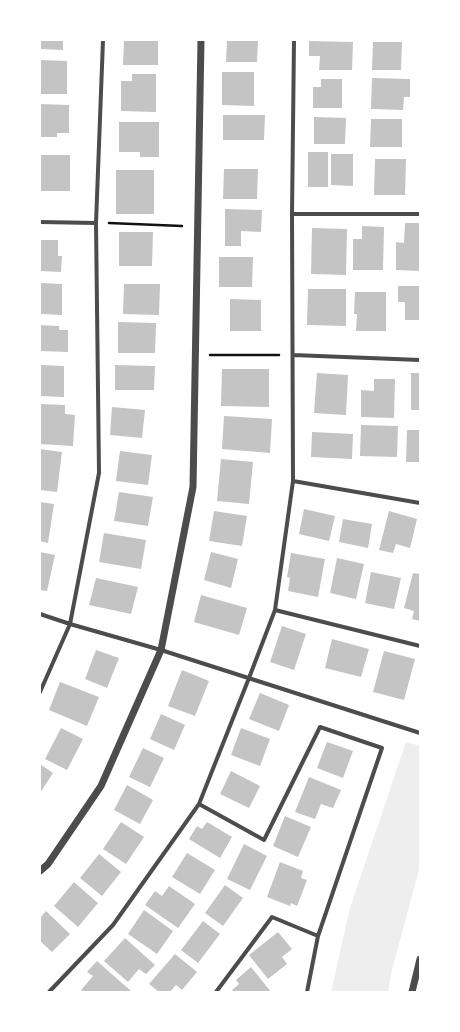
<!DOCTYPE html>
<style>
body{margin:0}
#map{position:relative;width:460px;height:1032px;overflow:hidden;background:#fff;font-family:"Golos Text",sans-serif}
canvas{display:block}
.frame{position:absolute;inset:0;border:41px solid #fff;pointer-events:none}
</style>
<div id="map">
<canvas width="460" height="1032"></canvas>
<div class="frame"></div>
</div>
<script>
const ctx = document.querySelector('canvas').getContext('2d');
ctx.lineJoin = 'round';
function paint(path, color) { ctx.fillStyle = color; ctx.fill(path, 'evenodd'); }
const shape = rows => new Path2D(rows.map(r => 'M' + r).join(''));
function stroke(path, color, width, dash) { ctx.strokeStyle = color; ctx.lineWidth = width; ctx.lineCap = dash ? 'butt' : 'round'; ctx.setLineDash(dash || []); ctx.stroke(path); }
paint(shape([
 [406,742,420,746,420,866,392,970,388,992,331,992,350,908]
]), '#eee');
paint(shape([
 [40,40,63,40,63,50,40,49],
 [124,40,158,40,158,65,123,65],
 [227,40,258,40,257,62,226,62],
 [309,41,353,42,352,70,319,70,320,56,309,56],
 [373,42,402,42,401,70,372,70],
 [40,60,67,61,67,94,40,94],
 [222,72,254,72,254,106,222,105],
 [132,74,156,74,156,112,121,111,121,81,132,81],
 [372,78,410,79,410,97,404,97,403,110,371,109],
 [321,79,342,79,342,108,313,108,313,87,321,87],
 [40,104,69,105,69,133,57,133,57,137,40,137],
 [223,115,265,115,264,140,223,140],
 [314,117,346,118,345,144,314,144],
 [371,119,402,119,402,147,370,147],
 [119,122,159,122,159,157,140,157,140,152,119,152],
 [308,152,328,152,328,187,308,187],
 [331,154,353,154,353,186,331,185],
 [40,155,70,155,70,191,40,191],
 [375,159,406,159,405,195,374,195],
 [224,169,258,169,257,199,223,199],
 [116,170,154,170,154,214,116,214],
 [225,209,262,210,261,232,241,231,241,246,225,246],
 [405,223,420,223,420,271,396,270,396,242,404,243],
 [362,226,384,227,383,270,353,270,353,239,362,239],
 [312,228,347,229,346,275,311,274],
 [119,232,153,232,152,266,119,266],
 [40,240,58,240,58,256,62,256,61,272,40,271],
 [219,257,253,257,252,287,219,287],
 [40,283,62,284,62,315,40,314],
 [124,284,160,284,159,315,123,314],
 [398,286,420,286,420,320,405,320,405,302,398,302],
 [308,289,346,289,346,326,307,325],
 [355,292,386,292,386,331,356,331,357,314,354,314],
 [230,299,261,300,261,331,230,331],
 [118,322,156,323,155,353,118,353],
 [40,325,59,326,59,330,68,330,68,352,40,351],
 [40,365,64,366,64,397,40,396],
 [115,365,155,366,154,390,115,390],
 [222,369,269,369,269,407,221,406],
 [317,373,348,375,346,415,314,413],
 [411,373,420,373,420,410,411,410],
 [374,379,395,379,394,418,361,417,361,390,374,391],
 [40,404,65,405,65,414,75,415,73,446,40,444],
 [112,407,145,410,142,438,110,435],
 [224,416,272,419,270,453,222,449],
 [361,425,398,426,397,457,360,456],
 [407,430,420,430,420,462,406,462],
 [312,432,353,434,352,459,311,457],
 [40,449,62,452,57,492,40,490],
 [120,451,152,455,148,485,116,481],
 [221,459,253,462,249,504,217,501],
 [119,492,153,497,148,526,114,521],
 [40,502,54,504,48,543,40,541],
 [304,509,335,516,329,541,299,534],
 [214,511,247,516,242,546,209,541],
 [389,511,417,519,410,548,396,544,393,553,379,550],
 [343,519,372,524,368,548,339,542],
 [104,533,146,540,141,569,99,562],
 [40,552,55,555,47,591,40,590],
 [211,552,238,559,231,588,204,580],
 [291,553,325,559,318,597,288,591,290,578,287,577],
 [337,558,364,564,356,599,330,593],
 [371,572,401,578,394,609,365,603],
 [413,573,420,574,420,621,412,619,414,611,404,608],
 [96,578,138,587,131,614,89,605],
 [201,595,247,608,239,635,194,622],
 [282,626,306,634,294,670,270,662],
 [332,639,369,649,361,677,325,668],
 [96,650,119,658,107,688,85,679],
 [384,651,415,659,404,700,373,692],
 [182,670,209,681,195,716,168,706],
 [60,682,99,697,87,726,49,710],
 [260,693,289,705,279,731,249,719],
 [161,714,185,725,174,750,150,739],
 [61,728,83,739,67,770,45,759],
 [241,728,270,739,260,766,231,755],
 [327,742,353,751,343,778,317,768],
 [143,748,164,758,150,787,129,777],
 [40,764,53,773,40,793],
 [231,771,260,786,249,808,220,794],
 [309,777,341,790,333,808,321,804,315,819,295,812],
 [127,785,153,800,140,824,114,810],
 [285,816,311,827,298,857,273,846],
 [121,822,144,837,126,864,103,849],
 [207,822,232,837,220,858,189,839,197,826,202,829],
 [244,844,267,856,250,890,227,879],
 [187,853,215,870,200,894,172,877],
 [99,854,121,872,102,896,80,878],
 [280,862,303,871,301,878,307,880,297,906,291,903,290,906,267,897],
 [74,882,98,903,78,927,54,906],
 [225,885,243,898,223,926,205,913],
 [169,886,195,904,178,928,145,905,155,891,162,896],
 [144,910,173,931,157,954,128,934],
 [46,911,70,934,52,952,40,941,40,918],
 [203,921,220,934,198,963,181,950],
 [278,932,292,949,282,957,287,964,268,979,249,955],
 [125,938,155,965,146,974,139,969,128,982,104,961],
 [175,954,197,972,182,990,176,985,170,992,159,992,149,984],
 [97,961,131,991,130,992,84,992,81,990,93,976,87,972],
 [251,967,271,992,234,992,232,990,239,984,236,980]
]), '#c4c4c4');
stroke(shape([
 [109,223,182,226],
 [210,355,279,355]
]), '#111', 2.5);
stroke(shape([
 [292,214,420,214],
 [40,222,96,223],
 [293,355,420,360],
 [293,481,420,503],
 [275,610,420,646],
 [40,614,70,624,161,650,420,733,420,732],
 [40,692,70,624,99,473,96,223,103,40],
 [199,804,264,840,320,727,382,748,318,936,307,992],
 [49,992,113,925,199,804,249,678,275,610,293,481,292,214,294,40],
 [216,992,272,917,318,936]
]), '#4c4c4c', 4);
stroke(shape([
 [40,871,48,864,101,786,161,650,193,487,201,40],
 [412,992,420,959]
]), '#4c4c4c', 7);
</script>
